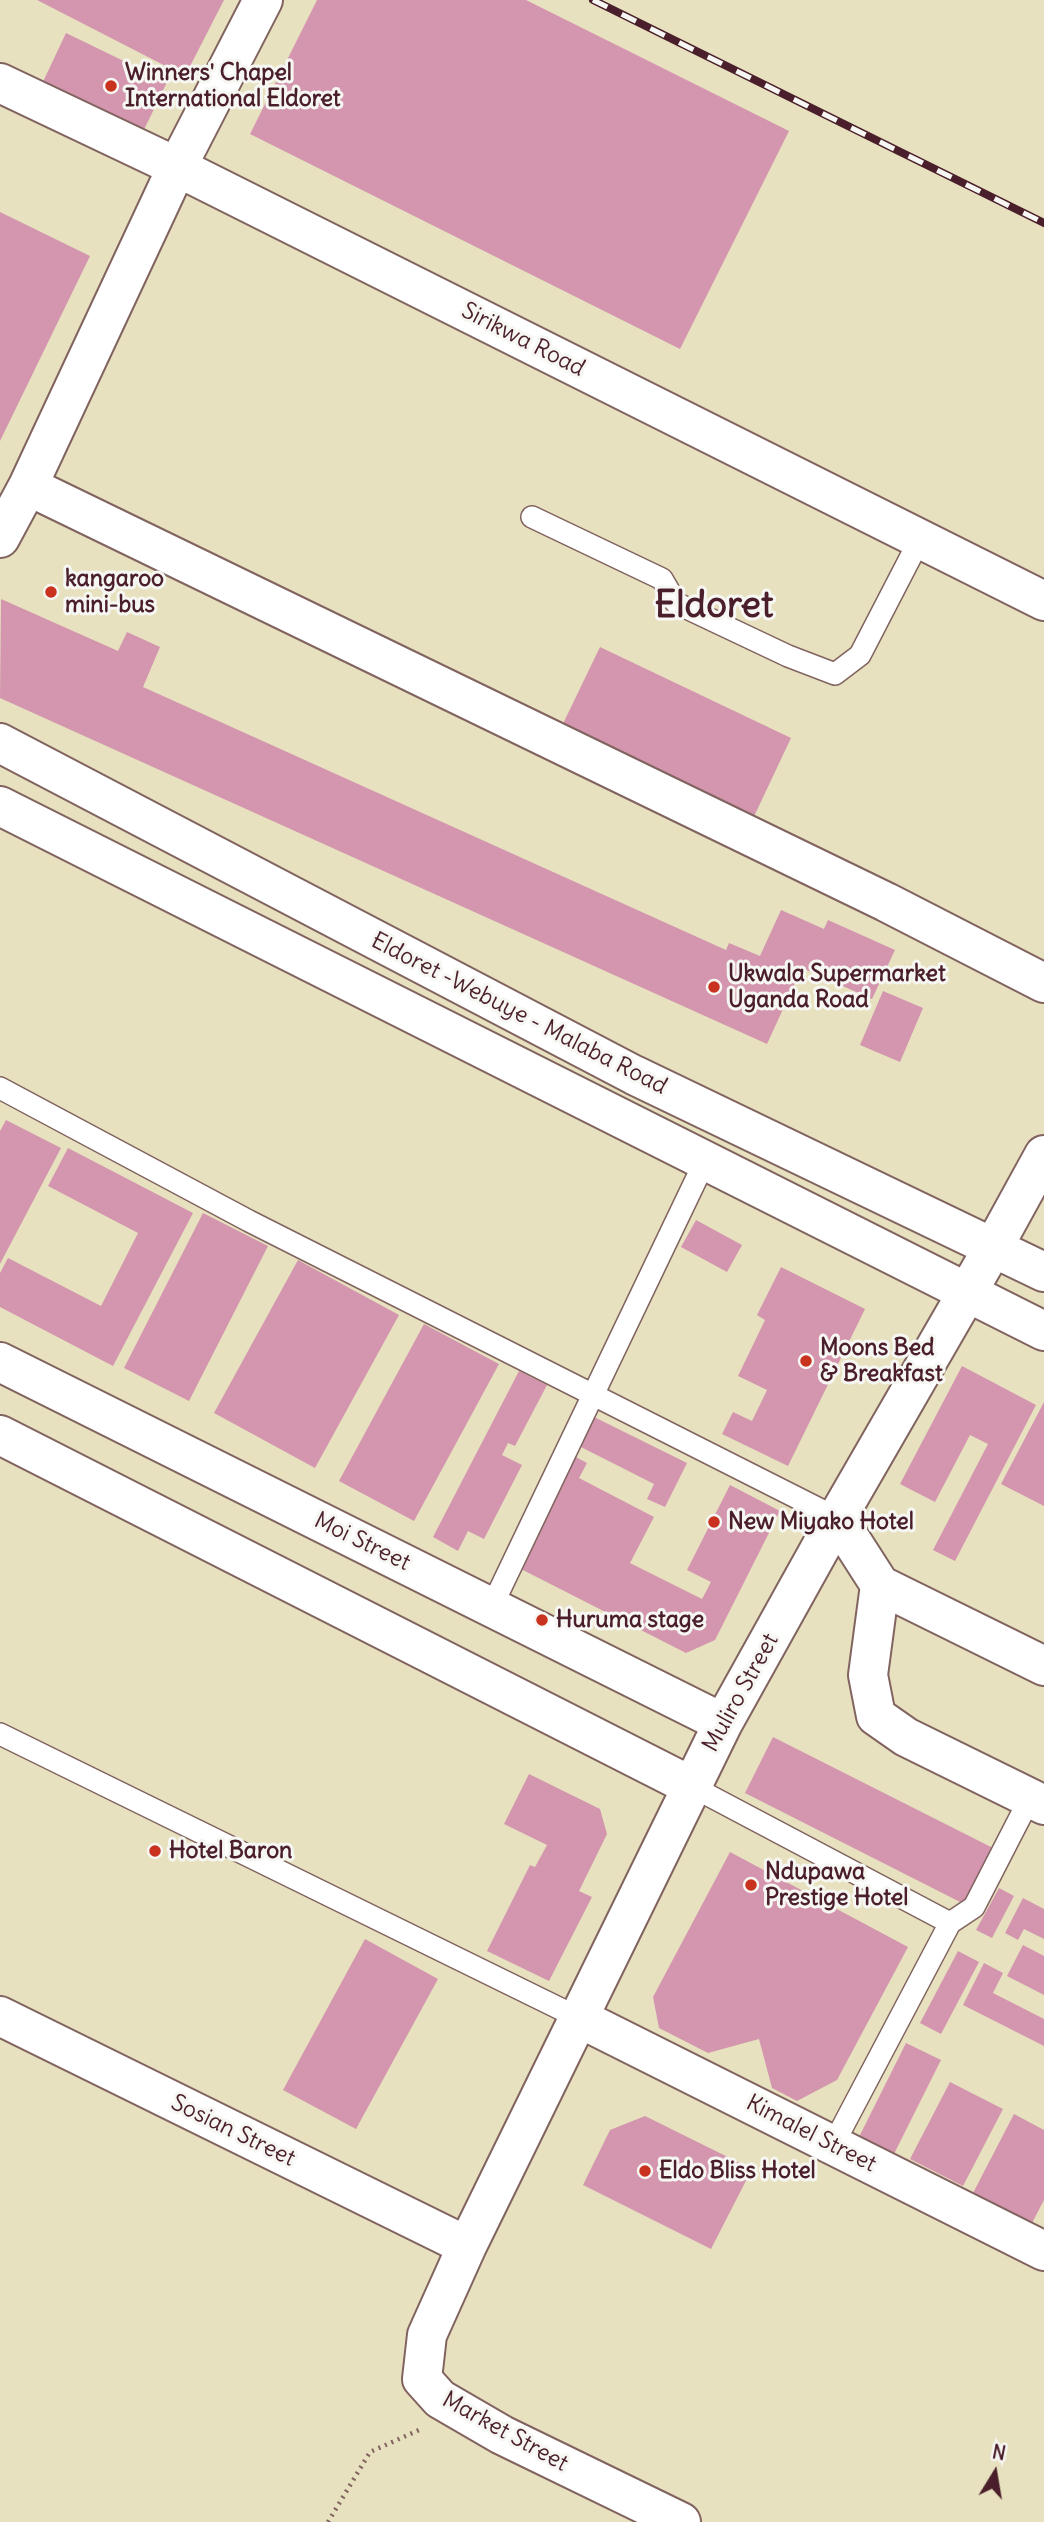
<!DOCTYPE html>
<style>
body{margin:0}
#map{position:relative;width:1044px;height:2522px;overflow:hidden;background:#e7e1bf;font-family:Delius,sans-serif}
canvas{display:block}
.north{position:absolute;left:960px;top:2438px;width:70px;height:70px;-webkit-text-stroke:5px #f6f6f2;paint-order:stroke;rotate:11deg;font-size:19px;font-weight:700;line-height:28px;text-align:center;color:#4a1f2b}
.north::after{content:'';display:block;margin:auto;width:24px;height:32px;background:#4a1f2b;clip-path:polygon(50% 0,100% 100%,50% 72%,0 100%)}
</style>
<div id="map">
<canvas width="1044" height="2522"></canvas>
<div class="north">N</div>
</div>
<script>
const ctx = document.querySelector('canvas').getContext('2d');
ctx.lineJoin = 'round';
function paint(path, color) { ctx.fillStyle = color; ctx.fill(path, 'evenodd'); }
const shape = rows => new Path2D(rows.map(r => 'M' + r).join(''));
function stroke(path, color, width, dash) { ctx.strokeStyle = color; ctx.lineWidth = width; ctx.lineCap = dash ? 'butt' : 'round'; ctx.setLineDash(dash || []); ctx.stroke(path); }
function drawText(font, color, halo, rows, align = 'center') {
  ctx.font = font + ' Delius,sans-serif'; ctx.lineWidth = 6; ctx.setLineDash([]); ctx.textBaseline = 'middle'; ctx.strokeStyle = halo; ctx.fillStyle = color; for (const [text, x, y, turn = 0] of rows) {
    ctx.save(); ctx.translate(x, y); ctx.rotate((+turn || 0) * Math.PI / 180); ctx.textAlign = isNaN(turn) ? turn : align; if (halo) ctx.strokeText(text, 0, 0); ctx.fillText(text, 0, 0); ctx.restore();
  }
}
paint(shape([
 [37,0,224,0,185,76],
 [317,0,526,0,789,131,680,349,250,134],
 [66,33,167,82,142,134,41,86],
 [0,212,90,256,0,441],
 [1,599,118,651,127,632,160,647,143,687,726,950,729,943,760,956,781,910,824,929,828,920,895,950,872,999,802,968,767,1044,0,698],
 [600,647,791,738,750,825,558,734],
 [883,991,923,1008,900,1062,860,1045],
 [6,1120,61,1148,0,1264,0,1131],
 [68,1148,193,1213,113,1366,0,1307,0,1273,8,1258,101,1306,138,1233,48,1186],
 [203,1213,268,1246,189,1401,124,1368],
 [696,1220,742,1245,727,1272,681,1247],
 [298,1260,399,1315,315,1468,214,1413],
 [781,1267,865,1309,788,1466,722,1434,733,1412,752,1421,767,1390,738,1376,765,1320,757,1315],
 [424,1324,499,1364,414,1521,339,1481],
 [962,1366,1036,1405,955,1561,933,1550,988,1444,970,1435,935,1502,900,1484],
 [519,1371,547,1385,515,1446,508,1443,502,1455,522,1465,484,1539,468,1531,458,1551,433,1537],
 [1044,1402,1044,1506,1001,1484],
 [590,1415,687,1463,665,1507,647,1499,654,1484,575,1444],
 [572,1455,587,1463,579,1478,654,1517,630,1563,702,1599,711,1582,687,1570,730,1485,780,1511,715,1640,686,1653,517,1567],
 [773,1737,993,1848,964,1904,745,1793],
 [529,1774,600,1809,607,1834,579,1891,592,1897,549,1981,487,1951,530,1865,535,1867,547,1845,504,1824],
 [730,1852,908,1947,837,2080,797,2101,772,2088,759,2039,708,2053,659,2028,653,1997],
 [999,1888,1014,1896,992,1938,976,1930],
 [1023,1898,1044,1909,1044,1939,1024,1929,1018,1940,1005,1933],
 [365,1939,438,1979,356,2129,283,2090],
 [1023,1945,1044,1956,1044,1995,1007,1976],
 [958,1951,979,1962,941,2034,920,2023],
 [984,1963,1003,1973,993,1993,1044,2019,1044,2046,963,2005],
 [906,2043,941,2060,894,2154,859,2137],
 [950,2082,1003,2109,963,2186,910,2159],
 [1014,2114,1044,2130,1044,2200,1032,2223,973,2193],
 [645,2116,752,2169,711,2249,583,2185,610,2130]
]), '#d396ae');
const lane = shape([
 [532,517,662,579,676,603,788,656,835,674,860,655,920,539],
 [0,1088,249,1221,837,1518],
 [492,1606,705,1161],
 [0,1734,579,2018],
 [691,1786,950,1923],
 [833,2145,950,1923,974,1907,1030,1798]
]);
const street = shape([
 [0,83,177,167,1044,601],
 [28,486,886,902,1044,983],
 [0,538,28,486,177,167,263,0],
 [0,1362,723,1723],
 [0,1435,691,1786],
 [837,1518,880,1585,1044,1666],
 [880,1585,868,1675,876,1716,906,1737,1044,1805],
 [0,2016,467,2246],
 [579,2018,1044,2251],
 [681,2522,502,2435,440,2399,422,2379,427,2335,467,2246,723,1723,837,1518,994,1246,1044,1155]
]);
const highway = shape([
 [0,743,634,1075,1044,1272],
 [0,806,1044,1331]
]);
stroke(lane, '#81635f', 24);
stroke(street, '#81635f', 42);
stroke(highway, '#81635f', 42);
stroke(shape([
 [328,2522,370,2452,419,2430]
]), '#81635f', 4.5, [2, 5]);
stroke(lane, '#fff', 21);
stroke(street, '#fff', 38);
stroke(highway, '#fff', 38);
const rail = shape([
 [593,0,1044,223]
]);
stroke(rail, '#4a1f2b', 8);
stroke(rail, '#f6f6f2', 5, [16]);
for (const [x, y, r, color] of [
 [111,86,7,"#c8321e"],
 [51,592,7,"#c8321e"],
 [714,987,7,"#c8321e"],
 [806,1361,7,"#c8321e"],
 [714,1522,7,"#c8321e"],
 [542,1620,7,"#c8321e"],
 [155,1851,7,"#c8321e"],
 [751,1885,7,"#c8321e"],
 [645,2171,7,"#c8321e"]
]) { const dot = new Path2D(); dot.arc(x, y, r, 0, 2 * Math.PI); ctx.fillStyle = color; ctx.fill(dot); stroke(dot, '#f6f6f2', 2.5); }
drawText('bold 23px', '#4a1f2b', '#f6f6f2', [
 ["Winners' Chapel",125,73],
 ["International Eldoret",125,99],
 ["kangaroo",65,579],
 ["mini-bus",65,605],
 ["Ukwala Supermarket",728,974],
 ["Uganda Road",728,1000],
 ["Moons Bed",820,1348],
 ["& Breakfast",820,1374],
 ["New Miyako Hotel",728,1522],
 ["Huruma stage",556,1620],
 ["Hotel Baron",169,1851],
 ["Ndupawa",765,1872],
 ["Prestige Hotel",765,1898],
 ["Eldo Bliss Hotel",659,2171]
], 'left');
drawText('23px', '#4a1f2b', '#f6f6f2', [
 ["Sirikwa Road",523,340,27],
 ["Eldoret -Webuye - Malaba Road",519,1014,27],
 ["Moi Street",362,1542,26],
 ["Muliro Street",741,1693,-61],
 ["Sosian Street",233,2131,26],
 ["Kimalel Street",811,2134,27],
 ["Market Street",505,2432,29]
]);
drawText('bold 37px', '#4a1f2b', '#f6f6f2', [
 ["Eldoret",714,606]
]);
</script>
